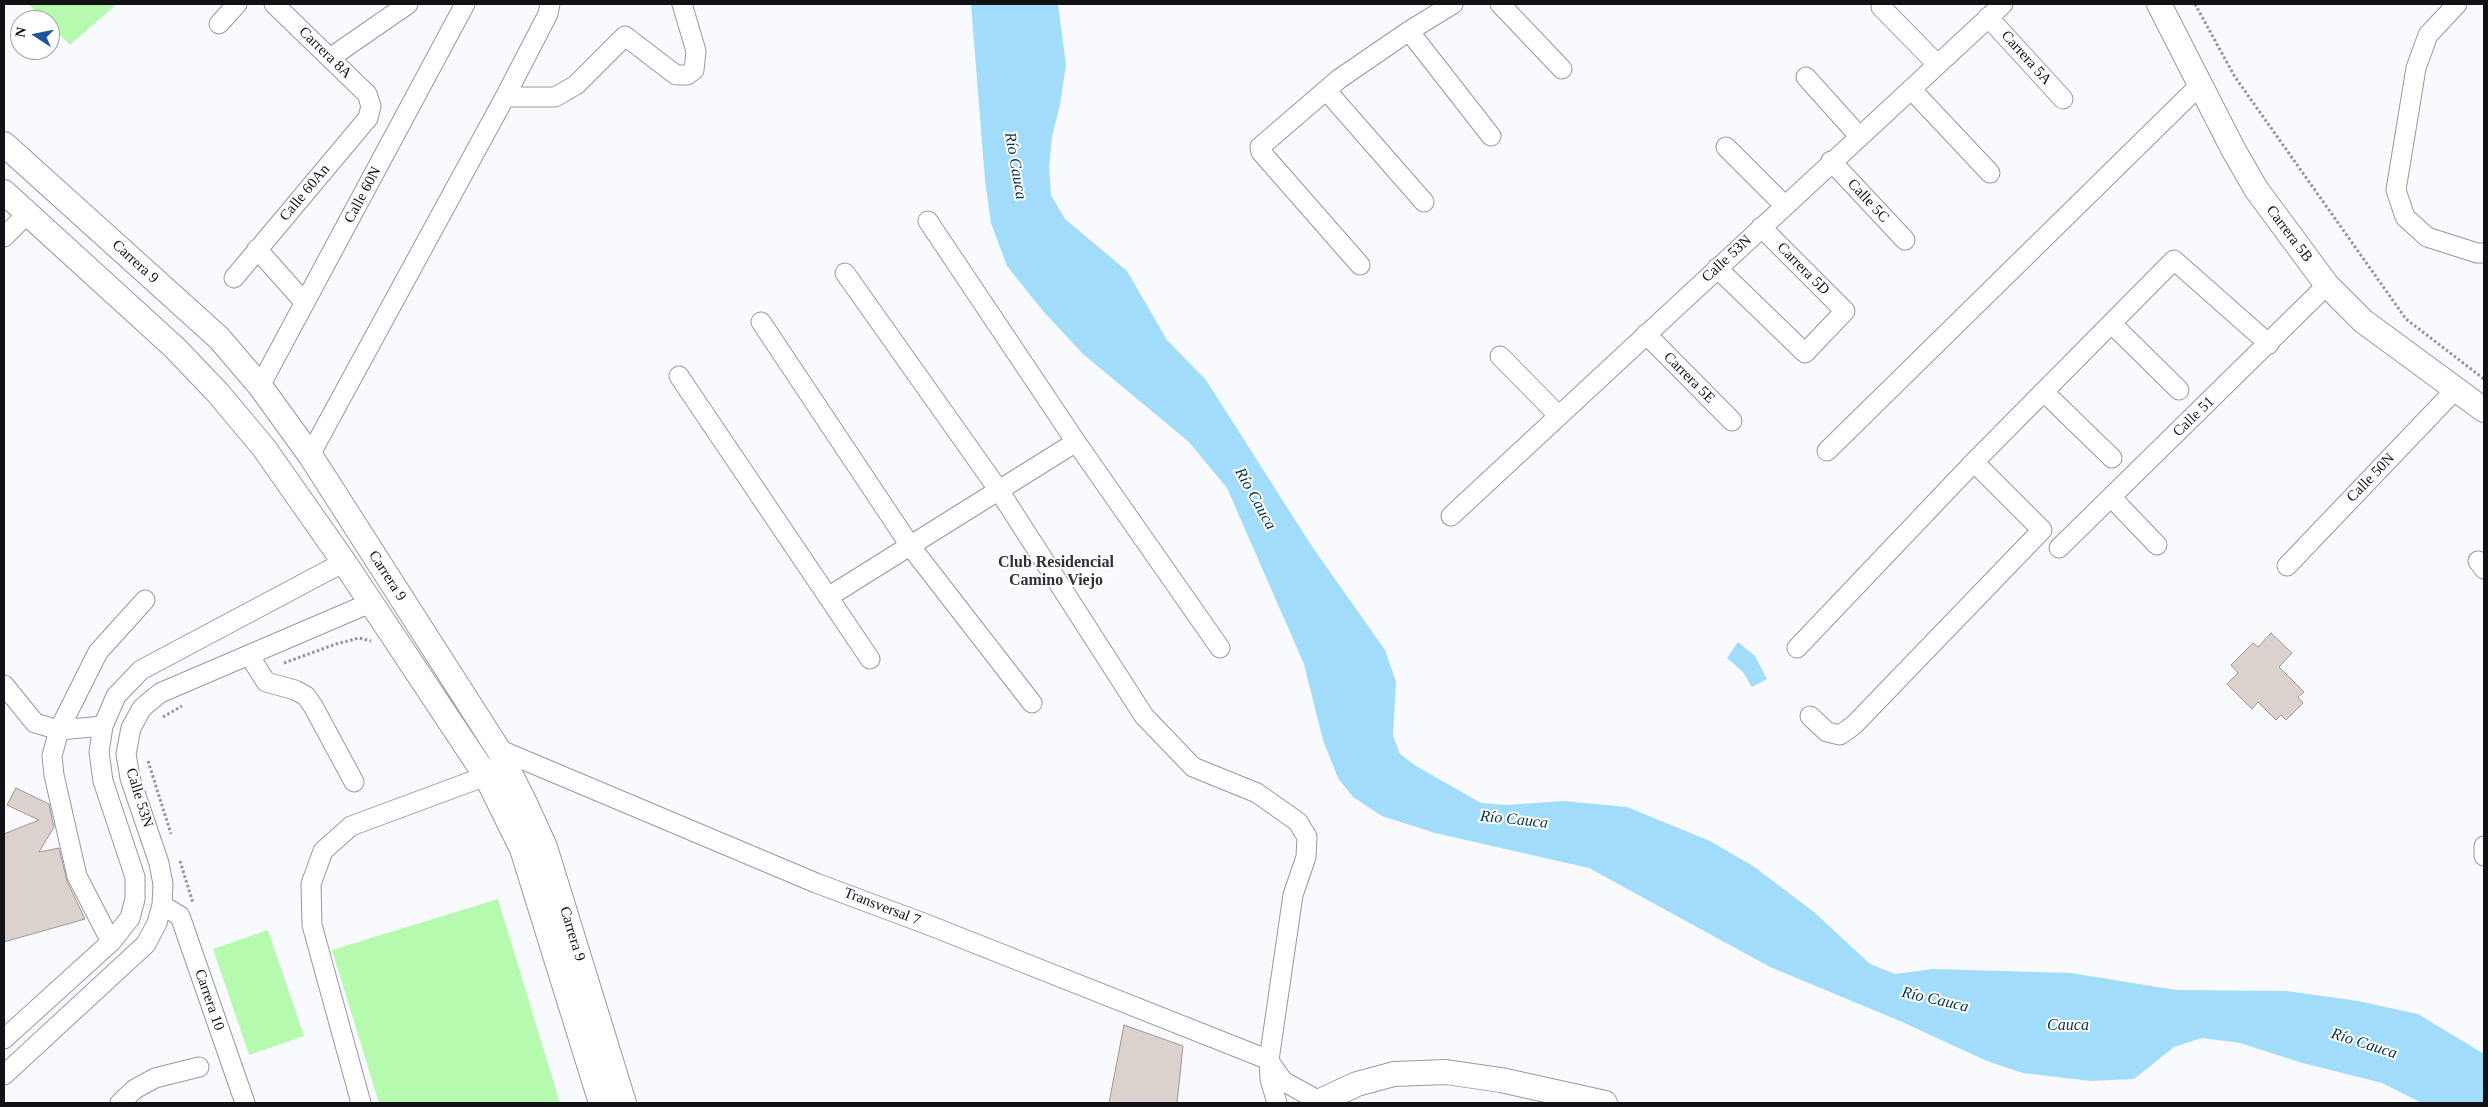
<!DOCTYPE html>
<meta charset="utf-8">
<style>
body{margin:0}
#map{position:relative;width:2488px;height:1107px;overflow:hidden;background:#f9fafe;font-family:Georgia,serif}
canvas{display:block}
.frame{position:absolute;inset:0;border:5px solid #121216;pointer-events:none}
.north{position:absolute;left:10px;top:10px;width:50px;height:50px;box-sizing:border-box;background:#fff;border:1px solid #a0a0a2;border-radius:50%;rotate:281deg;font-size:14px;font-weight:700;line-height:20px;text-align:center;color:#121216}
.north::after{content:'';display:block;margin:auto;width:18px;height:22px;background:#1d54a6;clip-path:polygon(50% 0,100% 100%,50% 72%,0 100%)}
</style>
<div id="map">
<canvas width="2488" height="1107"></canvas>
<div class="frame"></div>
<div class="north">N</div>
</div>
<script>
const ctx = document.querySelector('canvas').getContext('2d');
ctx.lineJoin = 'round';
function paint(path, color) { ctx.fillStyle = color; ctx.fill(path, 'evenodd'); }
const shape = rows => new Path2D(rows.map(r => 'M' + r).join(''));
function stroke(path, color, width, dash) { ctx.strokeStyle = color; ctx.lineWidth = width; ctx.lineCap = dash ? 'butt' : 'round'; ctx.setLineDash(dash || []); ctx.stroke(path); }
function drawText(font, color, halo, rows, align = 'center') {
  ctx.font = font + ' Georgia,serif'; ctx.lineWidth = 4; ctx.setLineDash([]); ctx.textBaseline = 'middle'; ctx.strokeStyle = halo; ctx.fillStyle = color; for (const [text, x, y, turn = 0] of rows) {
    ctx.save(); ctx.translate(x, y); ctx.rotate((+turn || 0) * Math.PI / 180); ctx.textAlign = isNaN(turn) ? turn : align; if (halo) ctx.strokeText(text, 0, 0); ctx.fillText(text, 0, 0); ctx.restore();
  }
}
paint(shape([
 [28,4,117,4,70,45,50,25,50,20,44,20],
 [498,899,560,1103,379,1103,332,950],
 [268,930,304,1036,249,1055,213,949]
]), '#b6faaf');
paint(shape([
 [971,4,1058,4,1066,65,1060,105,1052,136,1049,167,1051,195,1065,219,1127,271,1167,340,1206,380,1311,545,1385,650,1396,682,1393,736,1400,754,1416,766,1481,803,1506,805,1563,801,1627,807,1710,841,1753,866,1814,912,1870,964,1895,974,1933,969,2071,973,2176,990,2287,991,2358,1001,2418,1014,2484,1054,2484,1103,2422,1103,2382,1083,2299,1062,2240,1043,2202,1038,2174,1047,2134,1079,2091,1081,2023,1073,1987,1061,1900,1021,1770,967,1589,868,1435,833,1382,816,1353,797,1338,778,1323,740,1304,664,1227,488,1189,442,1083,354,1043,311,1007,266,991,223,985,180],
 [1738,642,1755,656,1767,679,1752,687,1743,672,1727,658]
]), '#a1dcfa');
const building = shape([
 [2271,633,2292,653,2279,667,2304,692,2298,697,2303,703,2286,720,2281,715,2276,720,2258,702,2252,709,2227,684,2238,673,2231,665,2253,643,2258,647,2271,633],
 [16,788,49,804,54,827,39,852,59,848,67,881,85,919,4,942,4,834,39,820,7,805,16,788],
 [1124,1025,1183,1046,1177,1103,1109,1103,1124,1025]
]);
paint(building, '#dcd2cd');
stroke(building, '#9f9691', 1);
const minor = shape([
 [1500,4,1562,69],
 [2457,4,2428,35,2416,68,2396,190,2405,217,2427,237,2477,253,2484,253],
 [1881,7,1937,64],
 [1988,17,2063,99],
 [219,24,237,4],
 [1409,31,1491,136],
 [330,58,408,4],
 [1806,77,1859,136],
 [1911,89,1990,173],
 [1326,90,1424,202],
 [505,97,555,97,576,85,625,36,676,75,687,75,694,70,696,51,682,4],
 [1726,147,1784,205],
 [1831,161,1905,240],
 [928,221,1076,442,1220,648],
 [4,237,28,213],
 [257,249,305,303],
 [1360,265,1261,152,1260,147,1339,79,1409,31,1453,4],
 [1717,268,1805,353,1845,311,1761,227],
 [845,273,998,489,1144,716,1193,767,1257,793,1298,822,1307,837,1306,857,1293,895,1269,1060,1270,1079,1277,1103],
 [234,278,368,118,371,106,367,94,274,4],
 [761,322,911,547,1032,703],
 [2112,324,2179,390],
 [1646,334,1732,421],
 [1500,356,1559,416],
 [679,376,870,659],
 [260,386,465,4],
 [2044,392,2112,458],
 [1827,451,2201,84],
 [310,455,505,97,548,14,550,4],
 [2111,497,2157,545],
 [1451,516,2003,4],
 [2059,548,2327,285],
 [2478,561,2484,569],
 [2287,566,2455,390],
 [828,597,1076,442],
 [1797,648,1974,462,2174,260,2269,344],
 [249,655,266,682,295,690,306,696,313,706,354,782],
 [4,685,35,723,59,730,103,726],
 [1810,716,1827,732,1840,735,1854,725,2042,530,1974,462],
 [498,749,816,883,926,924,1269,1060],
 [2484,846,2484,856],
 [162,905,180,916,245,1103],
 [111,942,77,876,54,775,52,756,59,730,98,652,145,600],
 [4,1039,111,942,130,918,135,899,135,877,103,781,99,752,103,726,116,696,141,670,344,562],
 [1269,1061,1283,1081,1319,1101],
 [4,1075,146,944,157,923,162,905,163,884,159,863,130,778,126,754,131,728,142,708,160,693,370,603],
 [120,1103,135,1089,155,1078,199,1067],
 [361,1103,312,925,311,884,323,851,351,826,486,776]
]);
const major = shape([
 [2159,4,2233,149,2256,189,2327,285,2363,321,2484,410],
 [4,144,219,338,260,386,310,455,498,749,524,801,545,847,624,1103],
 [4,192,175,348,218,393,264,448,344,562,486,776,522,849,601,1103],
 [1316,1103,1357,1084,1394,1074,1446,1072,1501,1080,1605,1103]
]);
stroke(minor, '#9799a2', 21);
stroke(major, '#9799a2', 26);
stroke(shape([
 [2195,4,2235,77,2406,319,2484,379],
 [284,663,336,644,359,638,371,641],
 [163,717,182,706],
 [148,761,171,834],
 [180,861,193,903]
]), '#949498', 3, [2.5, 2.5]);
stroke(minor, '#fff', 19);
stroke(major, '#fff', 24);
drawText('15px', '#121216', '#fff', [
 ["Carrera 8A",325,53,44],
 ["Carrera 5A",2026,58,48],
 ["Calle 60An",305,193,-50],
 ["Calle 60N",363,195,-62],
 ["Calle 5C",1868,201,47],
 ["Carrera 5B",2289,234,53],
 ["Calle 53N",1727,259,-43],
 ["Carrera 9",135,262,42],
 ["Carrera 5D",1803,269,45],
 ["Carrera 5E",1689,378,45],
 ["Calle 51",2194,417,-44],
 ["Calle 50N",2371,478,-46],
 ["Carrera 9",387,576,57],
 ["Calle 53N",139,798,73],
 ["Transversal 7",882,907,21],
 ["Carrera 9",572,934,73],
 ["Carrera 10",209,1000,71]
]);
drawText('italic 16px', '#003246', '#fff', [
 ["Río Cauca",1015,166,80],
 ["Río Cauca",1255,499,61],
 ["Río Cauca",1514,820,6],
 ["Río Cauca",1935,1000,13],
 ["Cauca",2068,1026],
 ["Río Cauca",2364,1044,18]
]);
drawText('bold 16px', '#2f3038', '#fff', [
 ["Club Residencial",1056,563],
 ["Camino Viejo",1056,581]
]);
</script>
